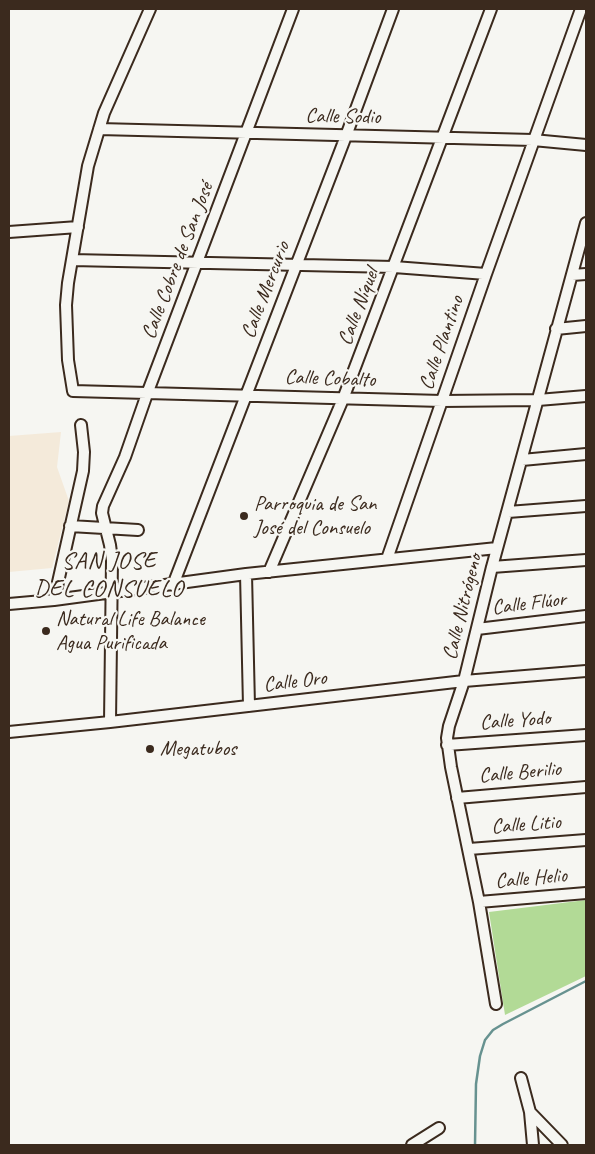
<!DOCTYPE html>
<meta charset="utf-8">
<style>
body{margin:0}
#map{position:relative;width:595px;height:1154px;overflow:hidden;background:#f6f6f2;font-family:Caveat,sans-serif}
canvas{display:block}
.frame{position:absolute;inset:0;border:10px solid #3b2a1e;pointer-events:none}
</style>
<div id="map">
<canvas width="595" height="1154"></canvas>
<div class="frame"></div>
</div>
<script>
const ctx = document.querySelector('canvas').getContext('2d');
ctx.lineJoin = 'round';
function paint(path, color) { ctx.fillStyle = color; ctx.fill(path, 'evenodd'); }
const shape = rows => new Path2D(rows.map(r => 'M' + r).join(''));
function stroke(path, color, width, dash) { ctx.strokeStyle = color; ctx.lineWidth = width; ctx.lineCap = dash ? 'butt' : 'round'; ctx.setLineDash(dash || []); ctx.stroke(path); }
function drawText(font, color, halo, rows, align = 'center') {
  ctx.font = font + ' Caveat,sans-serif'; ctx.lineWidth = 4.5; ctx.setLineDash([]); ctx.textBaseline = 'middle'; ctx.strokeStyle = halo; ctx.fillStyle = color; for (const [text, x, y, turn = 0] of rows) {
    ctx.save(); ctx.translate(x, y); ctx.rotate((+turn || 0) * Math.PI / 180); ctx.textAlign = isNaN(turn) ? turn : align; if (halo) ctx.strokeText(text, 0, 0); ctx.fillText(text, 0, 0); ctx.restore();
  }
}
paint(shape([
 [61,432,57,467,69,501,52,568,9,572,9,436]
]), '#f4eada');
paint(shape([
 [586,900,586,976,505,1015,489,912]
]), '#b2da96');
stroke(shape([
 [475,1145,476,1084,480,1056,485,1040,493,1030,503,1024,586,981]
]), '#679290', 2.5);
const minor = shape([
 [150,9,104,113,88,166,68,283,66,305,68,360,73,391,442,401,538,400,586,396],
 [99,129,533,140,586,145],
 [9,232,78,227],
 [72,260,394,267,486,274],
 [572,275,586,274],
 [556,329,586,326],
 [522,460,586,454],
 [508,512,586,506],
 [70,526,138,530],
 [387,559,486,274,581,9],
 [492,567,586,560],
 [269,572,343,399,491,9],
 [246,574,249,706],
 [173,585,346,136,393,9],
 [54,600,83,471,84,452,81,425],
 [9,604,54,600,246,574,497,548],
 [477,629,586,616],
 [110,722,112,560,110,545,102,513,103,506,125,457,147,394,293,9],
 [9,732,110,722,464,681,586,671],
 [447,745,586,735],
 [457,798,586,787],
 [469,849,586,840],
 [479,902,586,893],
 [496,1004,479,902,451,767,447,738,449,726,464,681,492,567,586,223],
 [521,1078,530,1112,533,1145],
 [530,1112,562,1145],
 [412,1145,439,1128]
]);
stroke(minor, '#3b2a1e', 14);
stroke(minor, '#f6f6f2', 10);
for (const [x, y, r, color] of [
 [244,516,5,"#3b2a1e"],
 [46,631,5,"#3b2a1e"],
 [150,749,5,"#3b2a1e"]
]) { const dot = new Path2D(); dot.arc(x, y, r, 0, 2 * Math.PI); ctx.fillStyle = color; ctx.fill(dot); stroke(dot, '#f6f6f2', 2); }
drawText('21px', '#3b2a1e', '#f6f6f2', [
 ["Calle Sodio",343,117,1],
 ["Calle Cobre de San José",178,261,-69],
 ["Calle Mercurio",266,290,-69],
 ["Calle Níquel",359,307,-69],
 ["Calle Plantino",442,343,-71],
 ["Calle Cobalto",330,379,2],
 ["Calle Flúor",529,604,-7],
 ["Calle Nitrógeno",463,607,-76],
 ["Calle Oro",295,682,-7],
 ["Calle Yodo",515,721,-4],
 ["Calle Berilio",520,773,-5],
 ["Calle Litio",526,825,-4],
 ["Calle Helio",531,879,-5]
]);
drawText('21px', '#3b2a1e', '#f6f6f2', [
 ["Parroquia de San",254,504],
 ["José del Consuelo",254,528],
 ["Natural Life Balance",56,619],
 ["Agua Purificada",56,643],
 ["Megatubos",160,749]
], 'left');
ctx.letterSpacing = '1px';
drawText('24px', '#3b2a1e', '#f6f6f2', [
 ["SAN JOSE",109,562],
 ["DEL CONSUELO",109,590]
]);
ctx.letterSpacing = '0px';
</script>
